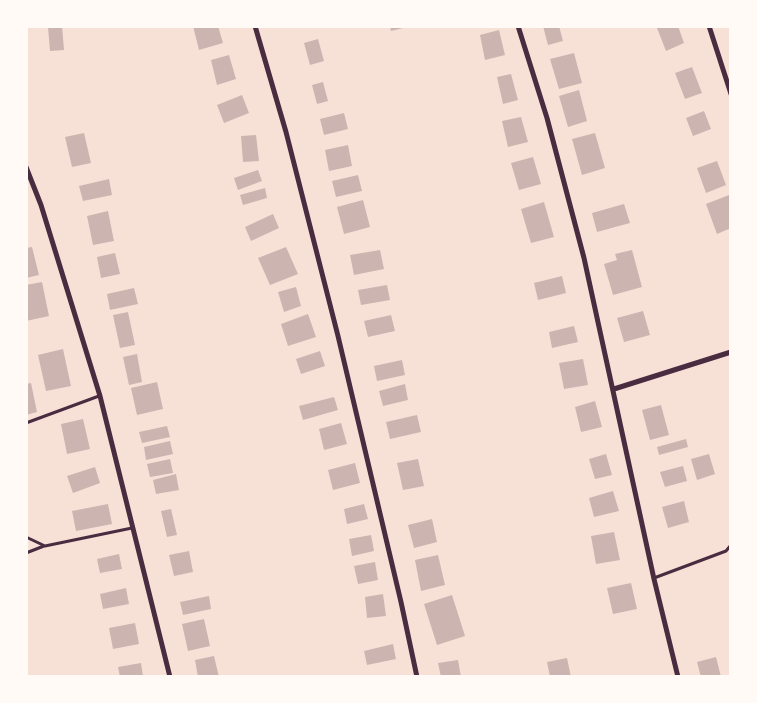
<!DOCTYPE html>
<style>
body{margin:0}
#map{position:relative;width:757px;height:703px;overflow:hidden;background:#f7e1d7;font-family:"PT Sans",sans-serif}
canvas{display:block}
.frame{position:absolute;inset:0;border:28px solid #fffaf5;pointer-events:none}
</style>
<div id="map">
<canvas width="757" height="703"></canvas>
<div class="frame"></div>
</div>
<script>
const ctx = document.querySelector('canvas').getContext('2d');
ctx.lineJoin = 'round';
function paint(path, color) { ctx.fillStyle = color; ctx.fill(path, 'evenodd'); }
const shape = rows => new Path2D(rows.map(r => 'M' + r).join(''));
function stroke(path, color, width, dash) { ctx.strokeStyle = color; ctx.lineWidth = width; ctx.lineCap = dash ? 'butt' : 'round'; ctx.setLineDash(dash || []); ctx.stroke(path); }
paint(shape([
 [62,26,64,50,50,51,48,27],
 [193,26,218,26,223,43,199,50],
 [390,26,407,26,407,27,391,31],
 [543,26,559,26,563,41,548,45],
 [661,26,678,26,684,43,666,51,657,28],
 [499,30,505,55,485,60,480,35],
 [318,39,324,61,310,65,304,43],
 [574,53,582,83,559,89,550,59],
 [229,55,236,79,217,85,211,60],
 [692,67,702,93,685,99,675,73],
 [511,74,518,100,503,104,497,77],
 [323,82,328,101,317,104,312,85],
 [579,90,587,121,568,127,559,96],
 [242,95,249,113,224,123,217,105],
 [704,111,711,129,693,136,686,118],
 [344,113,348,129,324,135,320,119],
 [521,117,528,142,508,147,502,121],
 [84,133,91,163,72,167,65,137],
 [595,133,605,168,582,175,572,139],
 [256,135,259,161,243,162,241,136],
 [348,145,352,166,329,171,325,150],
 [533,157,541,184,519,190,511,163],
 [717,161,726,185,706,193,697,168],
 [258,170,262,181,238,190,234,178],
 [358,175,362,191,336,197,332,181],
 [109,179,112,195,83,201,79,186],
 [265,188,267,198,243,205,240,195],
 [729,195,731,199,731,228,717,234,706,204],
 [363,200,370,227,344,234,337,207],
 [544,202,554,237,531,243,521,209],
 [624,204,630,223,597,232,592,213],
 [108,211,114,241,93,245,87,216],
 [273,214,279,228,251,241,245,227],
 [32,247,39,275,26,278,26,248],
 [286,247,298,274,270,285,258,258],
 [380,250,384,269,354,275,350,255],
 [632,250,642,287,613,295,604,264,617,260,615,254],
 [115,253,120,274,101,278,97,257],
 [562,276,566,293,538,300,534,283],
 [42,282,49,316,26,321,26,285],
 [387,285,390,300,361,305,358,290],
 [296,287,301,306,284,312,278,292],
 [134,288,138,304,110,310,107,294],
 [643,311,650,335,624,342,617,318],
 [128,312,135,345,120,348,113,315],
 [308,314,316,337,288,346,281,324],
 [391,315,395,331,368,337,364,321],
 [574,326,578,342,552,348,549,332],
 [63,349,71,386,46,391,38,355],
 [320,351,325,366,301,374,296,359],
 [137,354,142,382,129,385,123,357],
 [583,359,588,385,564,389,559,363],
 [402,360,405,375,377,381,374,366],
 [157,382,163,409,137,415,131,388],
 [31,383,37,412,26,415,26,384],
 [405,384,408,400,383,406,379,391],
 [334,397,338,410,303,420,299,406],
 [595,401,602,427,581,432,575,407],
 [661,405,669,435,650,440,642,410],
 [417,415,421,432,390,439,386,422],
 [83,419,90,449,67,454,61,424],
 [341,423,347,444,324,450,319,429],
 [167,426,170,437,142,443,139,432],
 [686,439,688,447,659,455,657,447],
 [170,441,173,454,146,460,144,447],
 [606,454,612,475,595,479,589,459],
 [709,454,715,474,697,480,691,459],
 [170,459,173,473,150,477,147,464],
 [418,459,424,486,403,490,397,463],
 [355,463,360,483,333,490,328,470],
 [683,466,687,481,665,487,660,472],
 [95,467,100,483,73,493,67,476],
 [176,474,179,490,156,494,153,480],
 [613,491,619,511,594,517,589,498],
 [684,501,689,522,668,528,662,507],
 [108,504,112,524,76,531,72,511],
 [364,504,368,519,347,524,344,509],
 [171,509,177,535,167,537,161,511],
 [432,519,437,542,414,548,408,525],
 [614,532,620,560,596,564,591,536],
 [371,535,374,551,352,556,349,539],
 [189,551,193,572,174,576,169,555],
 [119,554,122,569,100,573,97,559],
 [438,555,445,585,421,591,415,560],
 [375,562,378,580,358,584,354,566],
 [631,583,637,609,613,614,607,588],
 [126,588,129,604,103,609,100,594],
 [383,594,386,616,367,618,365,597],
 [452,595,465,636,437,645,424,604],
 [209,596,211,609,183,615,180,602],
 [204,619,210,646,188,651,182,624],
 [135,623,139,644,113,649,109,628],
 [393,644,396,659,367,665,364,651],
 [214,656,219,677,198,677,195,660],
 [716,657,721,677,701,677,697,662],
 [567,658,571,677,550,677,547,662],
 [458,660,461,677,441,677,438,663],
 [141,663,143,676,120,677,118,667]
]), '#ccb4b1');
stroke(shape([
 [26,423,99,396],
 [26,537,45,546,132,528],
 [26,553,44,546],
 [654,578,726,551,731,545]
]), '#4a2c40', 3);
stroke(shape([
 [255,26,286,132,338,336,401,602,417,677],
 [518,26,547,118,584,258,654,579,678,677],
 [709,26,731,94],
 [26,167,41,205,100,396,170,677],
 [614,389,731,352]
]), '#4a2c40', 5);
</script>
